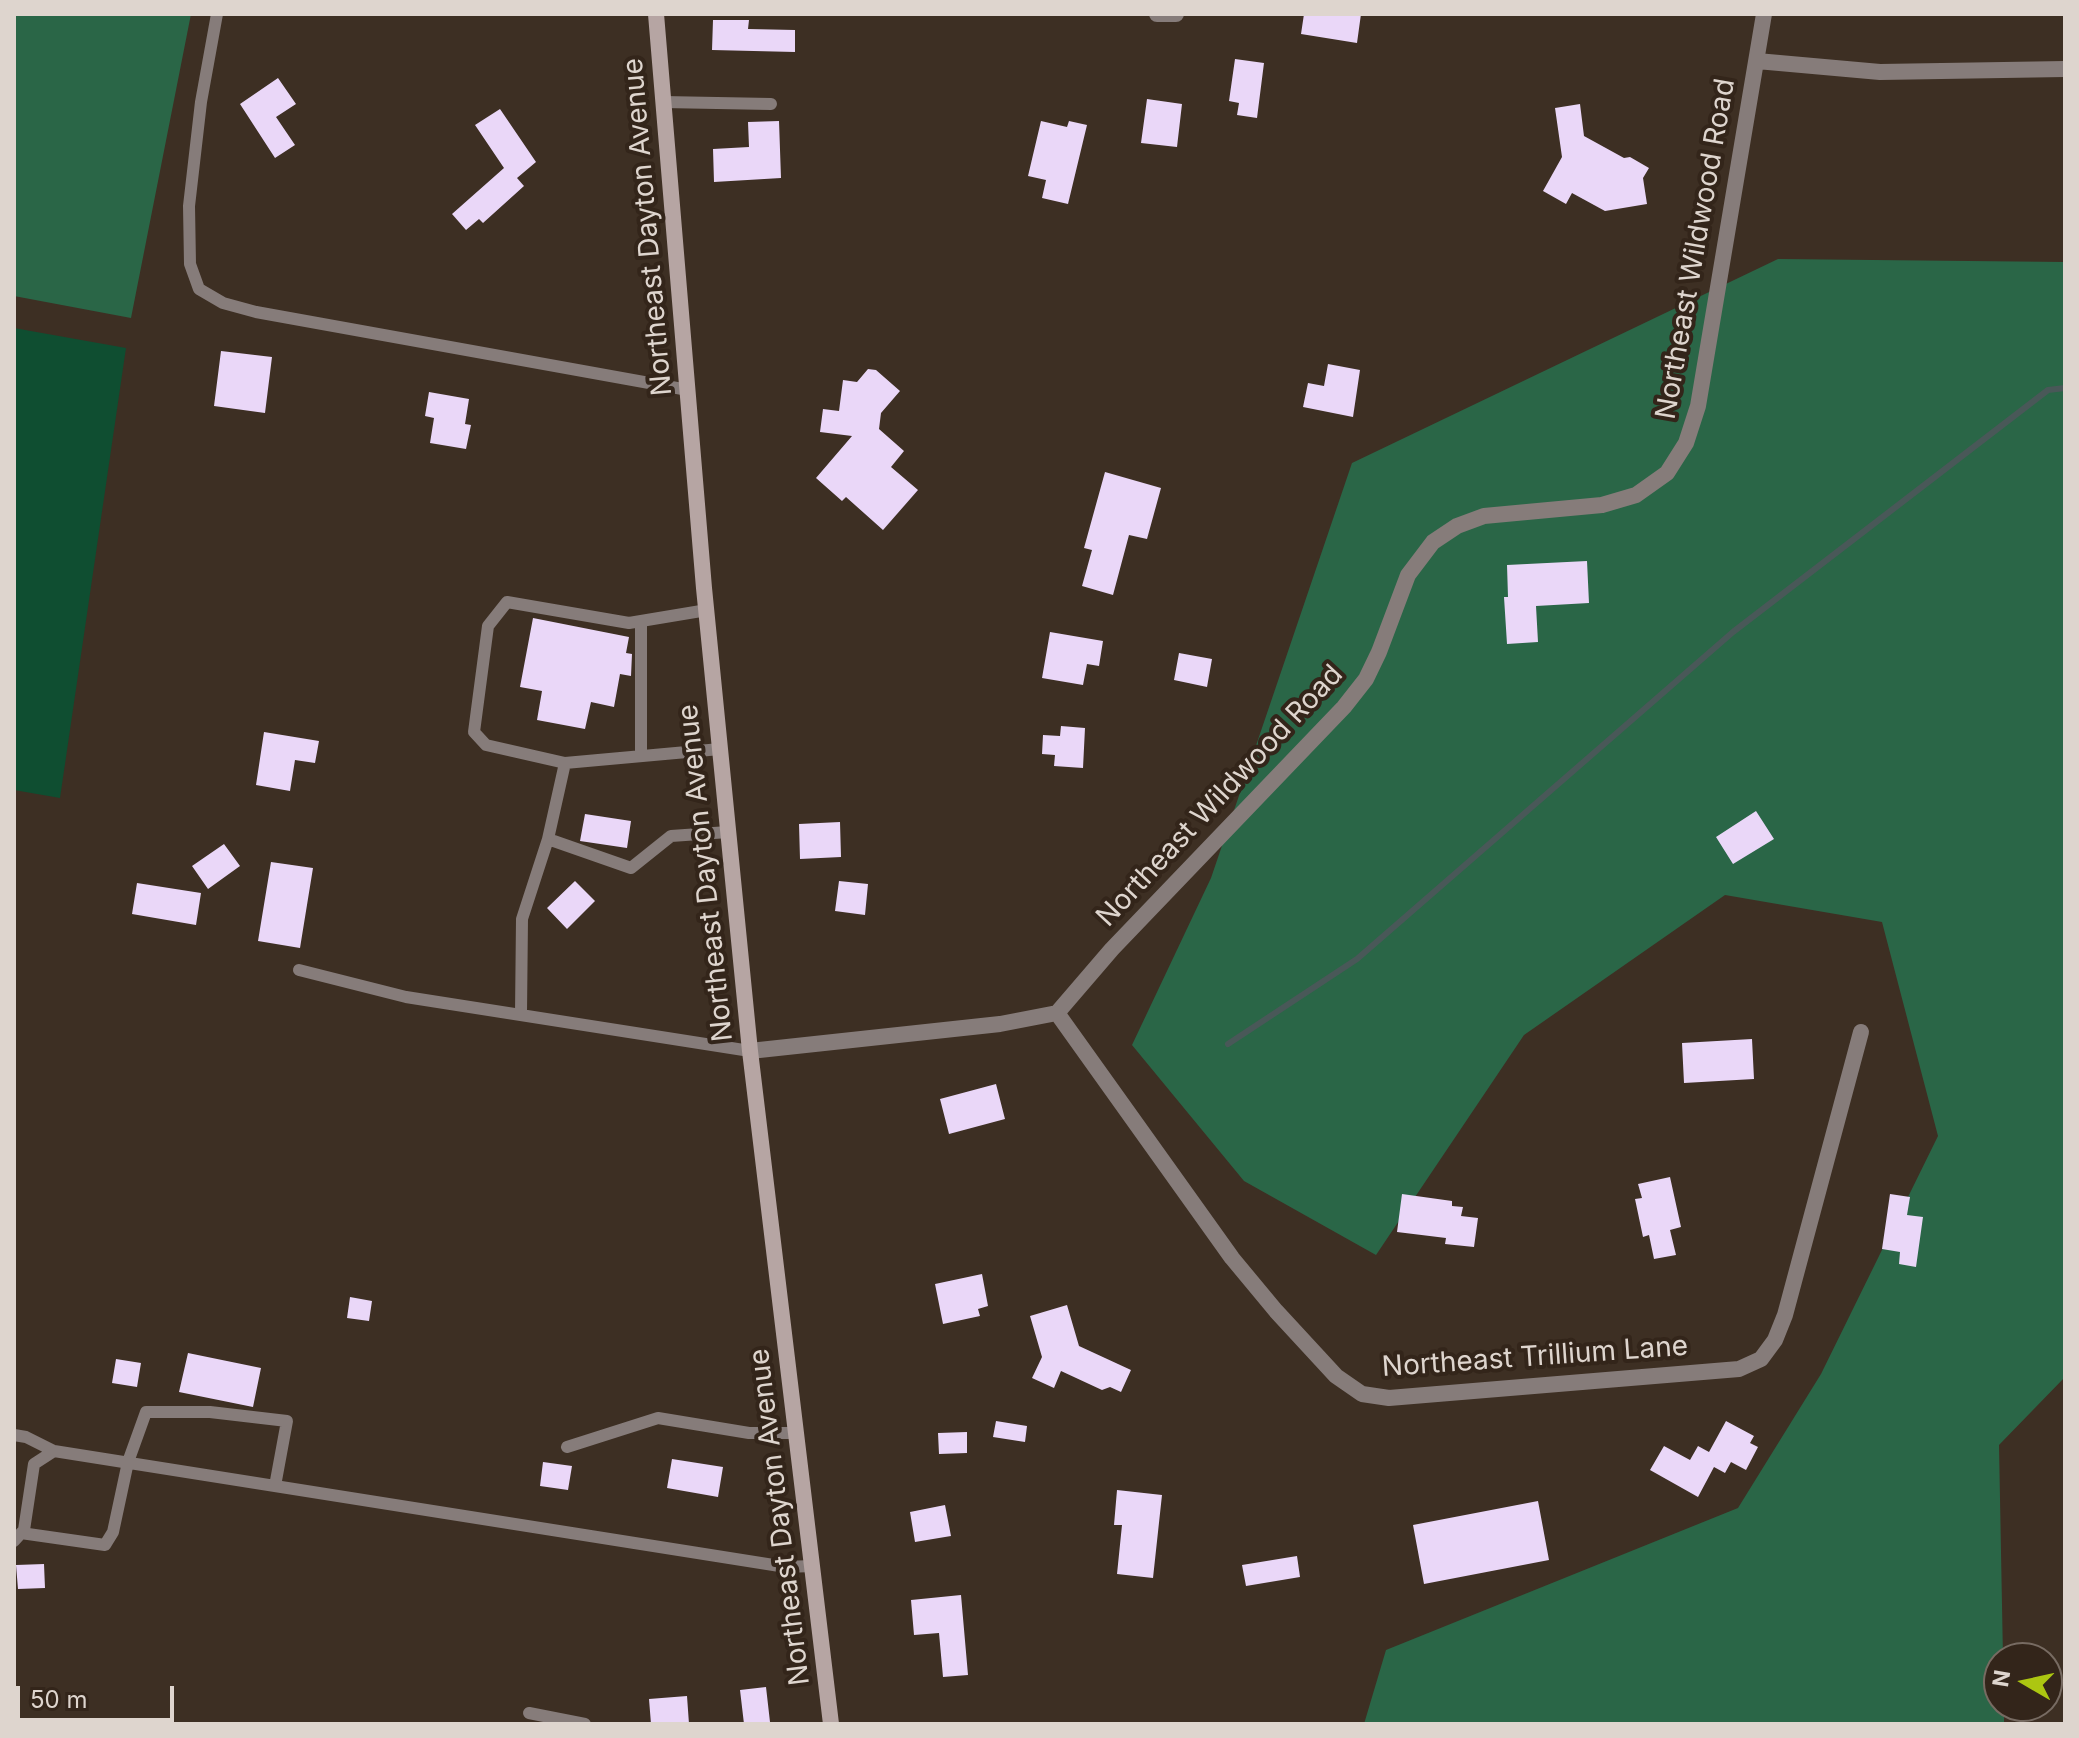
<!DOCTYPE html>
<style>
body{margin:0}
#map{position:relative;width:2079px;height:1738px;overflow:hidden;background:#3d2f23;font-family:Inter,sans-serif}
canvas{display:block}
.frame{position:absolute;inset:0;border:16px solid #ded5ce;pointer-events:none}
.north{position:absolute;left:1983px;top:1642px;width:80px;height:80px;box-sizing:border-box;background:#33251a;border:2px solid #776b62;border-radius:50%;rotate:279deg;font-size:22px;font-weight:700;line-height:32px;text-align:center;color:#ded5ce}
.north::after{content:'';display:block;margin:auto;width:28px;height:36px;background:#acc611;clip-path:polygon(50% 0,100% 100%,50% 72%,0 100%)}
.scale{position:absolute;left:16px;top:1686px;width:158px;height:36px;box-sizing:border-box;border:4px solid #ded5ce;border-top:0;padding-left:10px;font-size:24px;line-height:28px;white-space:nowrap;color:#ded5ce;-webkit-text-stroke:6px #33251a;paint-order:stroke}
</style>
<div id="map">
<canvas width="2079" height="1738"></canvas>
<div class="frame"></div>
<div class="north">N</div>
<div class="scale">50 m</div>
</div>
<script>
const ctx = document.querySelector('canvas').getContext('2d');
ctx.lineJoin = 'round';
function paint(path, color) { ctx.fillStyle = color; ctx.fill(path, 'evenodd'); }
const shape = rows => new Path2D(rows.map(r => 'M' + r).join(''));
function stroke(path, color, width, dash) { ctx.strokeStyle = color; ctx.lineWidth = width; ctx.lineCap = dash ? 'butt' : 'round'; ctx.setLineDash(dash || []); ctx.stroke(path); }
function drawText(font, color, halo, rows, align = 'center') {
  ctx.font = font + ' Inter,sans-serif'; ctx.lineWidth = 8; ctx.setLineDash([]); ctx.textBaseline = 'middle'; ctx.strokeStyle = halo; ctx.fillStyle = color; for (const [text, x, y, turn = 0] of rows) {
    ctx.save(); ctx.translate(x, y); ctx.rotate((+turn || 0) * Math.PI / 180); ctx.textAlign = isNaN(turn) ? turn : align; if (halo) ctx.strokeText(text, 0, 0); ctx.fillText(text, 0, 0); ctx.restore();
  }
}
paint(shape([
 [14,328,126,348,60,798,14,790]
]), '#0f4e31');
paint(shape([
 [14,14,191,14,131,318,14,296],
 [1778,259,2065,262,2065,1377,1999,1445,2003,1658,1999,1658,1999,1706,2004,1706,2004,1724,1364,1724,1386,1650,1738,1508,1821,1374,1938,1136,1882,922,1725,895,1524,1035,1376,1255,1244,1181,1132,1045,1211,878,1352,463]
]), '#2a6647');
stroke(shape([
 [1228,1044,1357,959,1733,632,2048,390,2065,388]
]), '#495858', 6);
paint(shape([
 [1304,14,1361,14,1357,43,1301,34],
 [713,20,749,20,748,29,795,30,795,52,712,50],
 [1235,59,1264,63,1257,118,1237,115,1239,103,1229,101],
 [278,78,296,104,276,117,295,145,275,158,240,104],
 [1147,99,1182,104,1177,147,1141,143],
 [1580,104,1584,136,1624,158,1630,157,1649,168,1643,178,1647,204,1605,211,1572,193,1566,204,1543,191,1562,157,1555,108],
 [500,109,536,162,517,178,524,186,483,223,479,219,466,230,452,214,504,168,475,125],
 [779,121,781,178,714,182,713,149,749,147,748,122],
 [1041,121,1067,127,1069,121,1087,125,1068,204,1042,198,1046,180,1028,176],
 [221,351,272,357,265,413,214,406],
 [1328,364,1360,370,1353,417,1303,407,1308,383,1324,386],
 [868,369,876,370,900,391,881,413,879,429,904,451,891,467,918,490,883,530,846,497,842,501,816,478,852,436,820,432,823,409,839,411,843,380,857,382],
 [429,392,469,399,465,424,471,425,466,449,430,443,434,418,425,416],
 [1105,472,1161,488,1147,539,1129,535,1113,595,1082,586,1092,550,1084,548],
 [1587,561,1589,603,1536,606,1538,642,1507,644,1504,597,1508,597,1507,565],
 [533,618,629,637,626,653,632,654,631,676,620,674,614,707,591,702,585,729,537,720,542,691,520,687],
 [1050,632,1103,641,1099,666,1087,664,1083,685,1042,678],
 [1179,653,1212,659,1207,687,1174,680],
 [1061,726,1085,728,1083,768,1054,766,1055,755,1042,754,1043,735,1060,736],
 [264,732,319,741,315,763,295,760,290,791,256,785],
 [1756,811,1774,839,1733,864,1716,837],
 [585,814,631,821,627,848,580,841],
 [840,822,841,857,800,859,799,824],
 [224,844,240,866,208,889,192,866],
 [271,862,313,868,300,948,258,941],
 [575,881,595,901,567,929,547,908],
 [839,881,868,884,865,915,835,911],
 [137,883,201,893,196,925,132,914],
 [1752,1039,1754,1079,1684,1083,1682,1043],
 [996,1084,1005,1119,949,1134,940,1099],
 [1670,1177,1681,1227,1670,1230,1676,1255,1654,1259,1649,1235,1643,1237,1635,1199,1642,1198,1638,1184],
 [1402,1194,1452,1201,1452,1206,1463,1207,1461,1216,1478,1218,1474,1247,1445,1244,1446,1238,1397,1232],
 [1890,1194,1910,1197,1907,1215,1923,1217,1916,1267,1899,1264,1900,1252,1882,1249],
 [982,1274,988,1306,978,1309,980,1316,943,1324,935,1284],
 [350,1297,372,1301,369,1321,347,1318],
 [1067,1305,1079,1346,1131,1370,1121,1392,1110,1387,1102,1390,1061,1371,1054,1388,1032,1378,1042,1357,1030,1316],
 [188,1353,261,1368,253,1407,179,1392],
 [116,1359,141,1363,137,1387,112,1383],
 [996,1421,1027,1426,1025,1442,993,1437],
 [1726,1421,1754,1436,1750,1443,1758,1447,1746,1470,1731,1462,1725,1473,1714,1467,1698,1497,1650,1470,1664,1446,1690,1460,1698,1446,1709,1452],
 [967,1432,967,1453,939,1454,938,1433],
 [672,1459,723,1467,718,1497,667,1488],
 [543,1462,572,1466,568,1490,540,1486],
 [1117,1490,1162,1495,1153,1578,1117,1574,1122,1525,1114,1525],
 [1538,1501,1549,1560,1424,1584,1413,1525],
 [945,1505,951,1536,915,1542,910,1512],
 [1297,1556,1300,1577,1246,1586,1242,1565],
 [44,1564,45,1588,18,1589,16,1565],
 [961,1595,968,1675,943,1677,939,1633,914,1635,911,1600],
 [766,1687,770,1722,744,1724,740,1690],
 [687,1696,689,1724,651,1724,649,1699]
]), '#ead7f8');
stroke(shape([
 [217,14,201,102,189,206,190,264,199,289,223,303,256,312,688,390],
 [663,102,771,104],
 [720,749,565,763,548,839,631,868,671,836,728,832],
 [641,756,641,621],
 [565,763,486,745,474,732,488,626,507,602,629,623,707,610],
 [299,970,406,997,750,1051],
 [521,1013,522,919,548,839],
 [14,1435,26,1437,54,1451],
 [567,1447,658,1418,749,1433,796,1433],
 [21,1533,105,1545,113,1532,128,1462,146,1412,210,1412,287,1421,275,1486],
 [14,1541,24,1530,34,1464,54,1451,786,1567,812,1566],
 [529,1713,585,1724]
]), '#867c7a', 12);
stroke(shape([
 [1157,14,1176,14],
 [1757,61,1880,72,2065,69],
 [1057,1013,1232,1258,1276,1311,1336,1376,1362,1394,1389,1398,1739,1369,1761,1359,1775,1340,1785,1315,1861,1032],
 [750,1051,1000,1024,1057,1013,1112,949,1344,707,1366,679,1379,652,1408,575,1433,542,1457,526,1484,516,1602,505,1636,495,1667,473,1686,443,1698,406,1764,14]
]), '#867c7a', 16);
stroke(shape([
 [656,14,704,588,750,1051,831,1724]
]), '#b6a5a3', 16);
drawText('28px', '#ded5ce', '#33251a', [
 ["Northeast Dayton Avenue",648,227,-95],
 ["Northeast Wildwood Road",1696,249,-80],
 ["Northeast Wildwood Road",1220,796,-47],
 ["Northeast Dayton Avenue",706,873,-96],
 ["Northeast Trillium Lane",1535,1357,-4],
 ["Northeast Dayton Avenue",780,1517,-97]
]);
</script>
